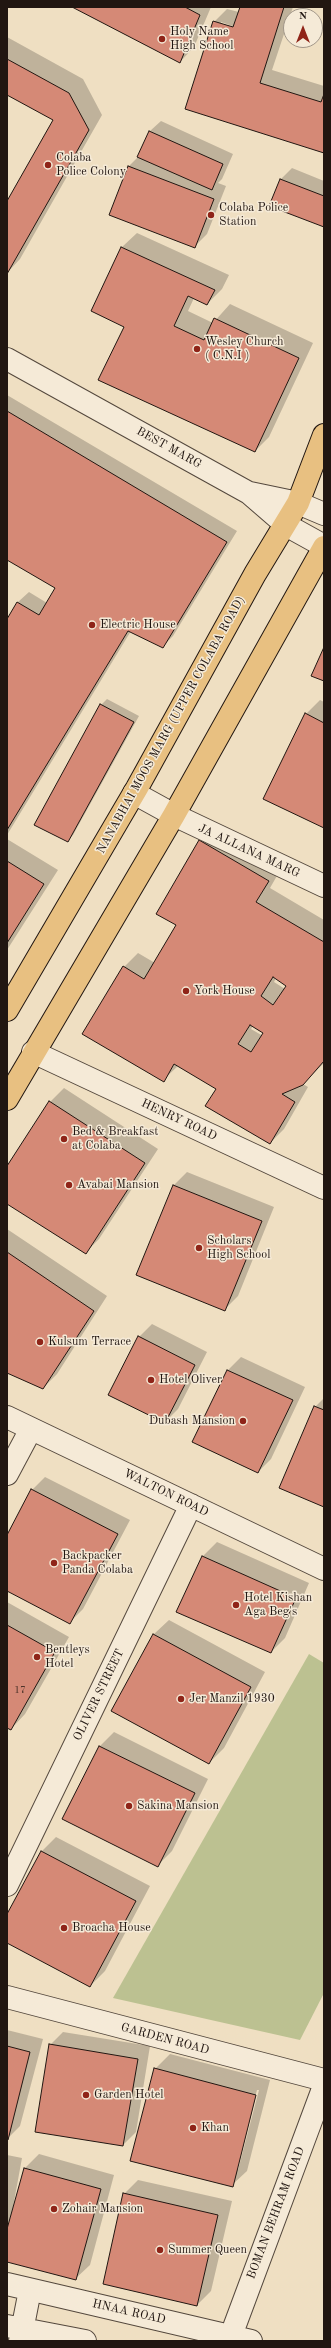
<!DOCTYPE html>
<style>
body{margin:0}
#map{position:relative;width:331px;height:2348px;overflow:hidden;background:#efdfc2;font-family:"Old Standard TT",serif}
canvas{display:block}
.frame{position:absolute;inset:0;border:8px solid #211611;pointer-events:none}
.north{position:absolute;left:283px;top:8px;width:40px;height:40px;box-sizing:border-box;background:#f5ead7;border:1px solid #a09588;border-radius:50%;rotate:0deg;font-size:11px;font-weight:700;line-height:16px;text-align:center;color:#211611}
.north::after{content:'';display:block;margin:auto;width:14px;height:18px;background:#8f2418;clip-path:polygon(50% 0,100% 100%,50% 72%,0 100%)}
</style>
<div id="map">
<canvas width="331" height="2348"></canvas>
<div class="frame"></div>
<div class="north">N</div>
</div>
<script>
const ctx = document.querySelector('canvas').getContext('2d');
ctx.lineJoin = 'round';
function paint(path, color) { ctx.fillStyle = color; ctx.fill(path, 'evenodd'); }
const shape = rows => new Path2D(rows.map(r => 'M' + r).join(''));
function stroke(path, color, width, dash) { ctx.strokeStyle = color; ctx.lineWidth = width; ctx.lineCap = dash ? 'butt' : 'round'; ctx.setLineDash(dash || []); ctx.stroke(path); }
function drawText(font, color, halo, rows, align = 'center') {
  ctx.font = font + ' "Old Standard TT",serif'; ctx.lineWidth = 3; ctx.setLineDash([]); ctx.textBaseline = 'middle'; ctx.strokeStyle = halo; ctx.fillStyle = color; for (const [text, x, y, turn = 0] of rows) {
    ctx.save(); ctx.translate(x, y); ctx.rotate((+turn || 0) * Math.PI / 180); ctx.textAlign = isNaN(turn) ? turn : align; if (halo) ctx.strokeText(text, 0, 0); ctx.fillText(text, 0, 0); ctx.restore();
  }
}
paint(shape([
 [309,1654,324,1663,324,1993,300,2040,113,1998]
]), '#bcc191');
paint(shape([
 [74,7,211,7,194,47,180,62],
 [241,7,293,7,272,70,324,86,324,152,186,108,214,22,227,9,239,12],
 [221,22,238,28,238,30,221,24],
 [7,37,83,79,102,115,20,259,7,273,7,203,54,120,7,93],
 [161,121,233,154,222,179,218,183,226,186,207,234,194,247,110,214,129,166,139,156,150,131],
 [292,168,324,181,324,226,271,205,281,179],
 [137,233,229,275,222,289,207,304,194,298,188,311,213,323,230,304,313,343,269,437,255,451,125,326,92,311,122,247],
 [7,395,237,531,173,636,162,647,131,631,7,835,7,621,18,602,29,592,47,603,56,588,7,559],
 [107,699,139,716,73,835,67,841,101,705],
 [320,700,324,702,324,827,306,714],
 [214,827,282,867,270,888,324,920,324,1063,303,1084,308,1087,284,1129,270,1143,217,1088,178,1066,163,1080,124,967,138,953,155,963,177,925,200,841],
 [276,978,288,985,285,989,274,982],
 [253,1026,265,1033,263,1036,251,1029],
 [7,839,58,870,7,950],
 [64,1088,158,1149,99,1239,85,1253,7,1202,7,1167,50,1102],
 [187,1172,274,1207,238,1296,225,1309,174,1185],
 [7,1229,107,1296,57,1374,43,1388,7,1372],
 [152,1324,207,1352,178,1409,165,1422,139,1337],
 [241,1357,305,1387,271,1459,258,1472,194,1442,228,1370],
 [324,1398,324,1506,315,1407],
 [45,1477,130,1520,83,1609,70,1622,7,1590,7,1537,32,1490],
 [217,1542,309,1583,285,1638,271,1652,203,1556],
 [7,1602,69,1637,25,1714,11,1729,7,1727],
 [169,1620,265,1672,224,1748,209,1763,112,1711,154,1634],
 [114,1732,208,1779,172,1851,158,1865,64,1818,100,1746],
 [56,1837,150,1886,105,1971,90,1986,7,1942,7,1916,41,1852],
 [7,2030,43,2039,20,2126,7,2139],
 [63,2032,150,2046,136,2132,123,2145,50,2045],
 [170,2054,270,2080,247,2171,232,2185,155,2069],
 [257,2090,259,2090,238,2170,236,2170],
 [39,2154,114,2175,90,2265,75,2279,7,2261,7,2155,22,2158,11,2218,25,2168],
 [138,2180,232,2201,211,2291,197,2305,124,2194]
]), '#0003');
const building = shape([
 [72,7,185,7,200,15,180,63,72,7],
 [240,7,284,7,260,83,321,102,324,94,324,153,185,109,213,21,233,27,240,7],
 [7,59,69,93,89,130,7,274,7,201,53,120,7,95,7,59],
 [149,131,223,164,212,190,137,157,149,131],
 [128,166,214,199,195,248,109,215,128,166],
 [280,179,324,196,324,227,269,206,280,179],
 [121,247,215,290,207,305,188,296,174,326,204,340,214,318,299,358,255,452,98,380,124,327,91,311,121,247],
 [7,411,227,542,163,648,128,631,7,830,7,619,17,602,39,615,55,588,7,560,7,411],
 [324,647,324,681,311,676,324,647],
 [100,704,134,722,68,842,34,825,100,704],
 [305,713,324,723,324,828,263,799,305,713],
 [199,840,269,881,256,902,324,942,324,1061,303,1085,282,1094,295,1102,270,1144,205,1106,216,1089,174,1064,164,1082,82,1034,123,966,144,979,176,925,156,914,199,840],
 [273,977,286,986,273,1005,261,996,273,977],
 [250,1025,263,1033,251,1052,238,1044,250,1025],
 [7,861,44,884,7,943,7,861],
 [49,1101,145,1163,86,1254,7,1204,7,1166,49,1101],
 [173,1185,262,1221,225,1311,136,1275,173,1185],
 [7,1252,94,1311,43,1389,7,1373,7,1252],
 [138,1336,195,1365,165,1423,108,1395,138,1336],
 [227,1370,293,1400,258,1473,192,1442,227,1370],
 [314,1406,324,1410,324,1507,279,1488,314,1406],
 [31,1489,118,1534,70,1624,7,1591,7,1535,31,1489],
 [202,1556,296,1598,271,1653,176,1612,202,1556],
 [7,1625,55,1652,11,1730,7,1728,7,1625],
 [153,1634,251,1687,209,1764,111,1711,153,1634],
 [99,1746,195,1793,158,1867,62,1819,99,1746],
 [41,1851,136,1901,90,1987,7,1943,7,1914,41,1851],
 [49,2044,138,2059,123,2146,35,2132,49,2044],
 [7,2046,30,2052,8,2140,7,2140,7,2046],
 [154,2068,256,2095,233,2187,130,2161,154,2068],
 [24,2168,101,2189,76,2280,7,2262,7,2229,24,2168],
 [123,2193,218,2215,197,2306,103,2284,123,2193]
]);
paint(building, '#d58976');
stroke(building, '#211611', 1);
const minor = shape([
 [7,359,249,493,286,525,324,546],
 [250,493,298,503,324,514],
 [134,793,174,815,324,886],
 [33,1052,324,1188],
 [7,1417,324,1569],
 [7,1474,31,1429],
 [7,1885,191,1505],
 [7,1997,324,2080],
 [7,2284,251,2341],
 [7,2326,85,2341],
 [20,2341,30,2290],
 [229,2341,324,2086]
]);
const major = shape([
 [7,1010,137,788,255,574,298,503,324,435],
 [7,1099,174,815,324,547]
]);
stroke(minor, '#54483d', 24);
stroke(major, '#211611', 24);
stroke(minor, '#f5ead7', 22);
stroke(major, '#e8c081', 22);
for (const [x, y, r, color] of [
 [162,39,4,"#8f2418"],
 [48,165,4,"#8f2418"],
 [211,215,4,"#8f2418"],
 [197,349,4,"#8f2418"],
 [92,625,4,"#8f2418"],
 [186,991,4,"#8f2418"],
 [64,1139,4,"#8f2418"],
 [69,1185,4,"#8f2418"],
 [199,1248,4,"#8f2418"],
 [40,1342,4,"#8f2418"],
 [151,1380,4,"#8f2418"],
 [243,1421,4,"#8f2418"],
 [54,1563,4,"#8f2418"],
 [236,1605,4,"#8f2418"],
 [37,1657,4,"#8f2418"],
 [181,1699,4,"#8f2418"],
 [129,1806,4,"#8f2418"],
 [64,1928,4,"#8f2418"],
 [86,2095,4,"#8f2418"],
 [193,2128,4,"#8f2418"],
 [54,2209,4,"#8f2418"],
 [160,2250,4,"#8f2418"]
]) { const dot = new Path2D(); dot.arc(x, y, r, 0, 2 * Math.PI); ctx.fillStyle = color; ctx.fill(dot); stroke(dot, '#f5ead7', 1.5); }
drawText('10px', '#4e332a', null, [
 ["17",20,1690]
]);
drawText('12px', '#211611', '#f5ead7', [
 ["Holy Name",170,32],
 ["High School",170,46],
 ["Colaba",56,158],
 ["Police Colony",56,172],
 ["Colaba Police",219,208],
 ["Station",219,222],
 ["Wesley Church",205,342],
 ["( C.N.I )",205,356],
 ["Electric House",100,625],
 ["York House",194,991],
 ["Bed & Breakfast",72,1132],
 ["at Colaba",72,1146],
 ["Avabai Mansion",77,1185],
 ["Scholars",207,1241],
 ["High School",207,1255],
 ["Kulsum Terrace",48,1342],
 ["Hotel Oliver",159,1380],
 ["Dubash Mansion",235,1421,"right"],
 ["Backpacker",62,1556],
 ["Panda Colaba",62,1570],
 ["Hotel Kishan",244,1598],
 ["Aga Beg's",244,1612],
 ["Bentleys",45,1650],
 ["Hotel",45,1664],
 ["Jer Manzil 1930",189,1699],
 ["Sakina Mansion",137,1806],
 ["Broacha House",72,1928],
 ["Garden Hotel",94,2095],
 ["Khan",201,2128],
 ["Zohair Mansion",62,2209],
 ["Summer Queen",168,2250]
], 'left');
drawText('12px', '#211611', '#f5ead7', [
 ["BEST MARG",169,448,29],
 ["NANABHAI MOOS MARG (UPPER COLABA ROAD)",171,725,-61],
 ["JA ALLANA MARG",249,851,25],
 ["HENRY ROAD",179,1120,25],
 ["WALTON ROAD",166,1493,26],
 ["OLIVER STREET",99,1695,-64],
 ["GARDEN ROAD",165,2039,15],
 ["BOMAN BEHRAM ROAD",276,2213,-69],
 ["HNAA ROAD",129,2312,13]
]);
</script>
